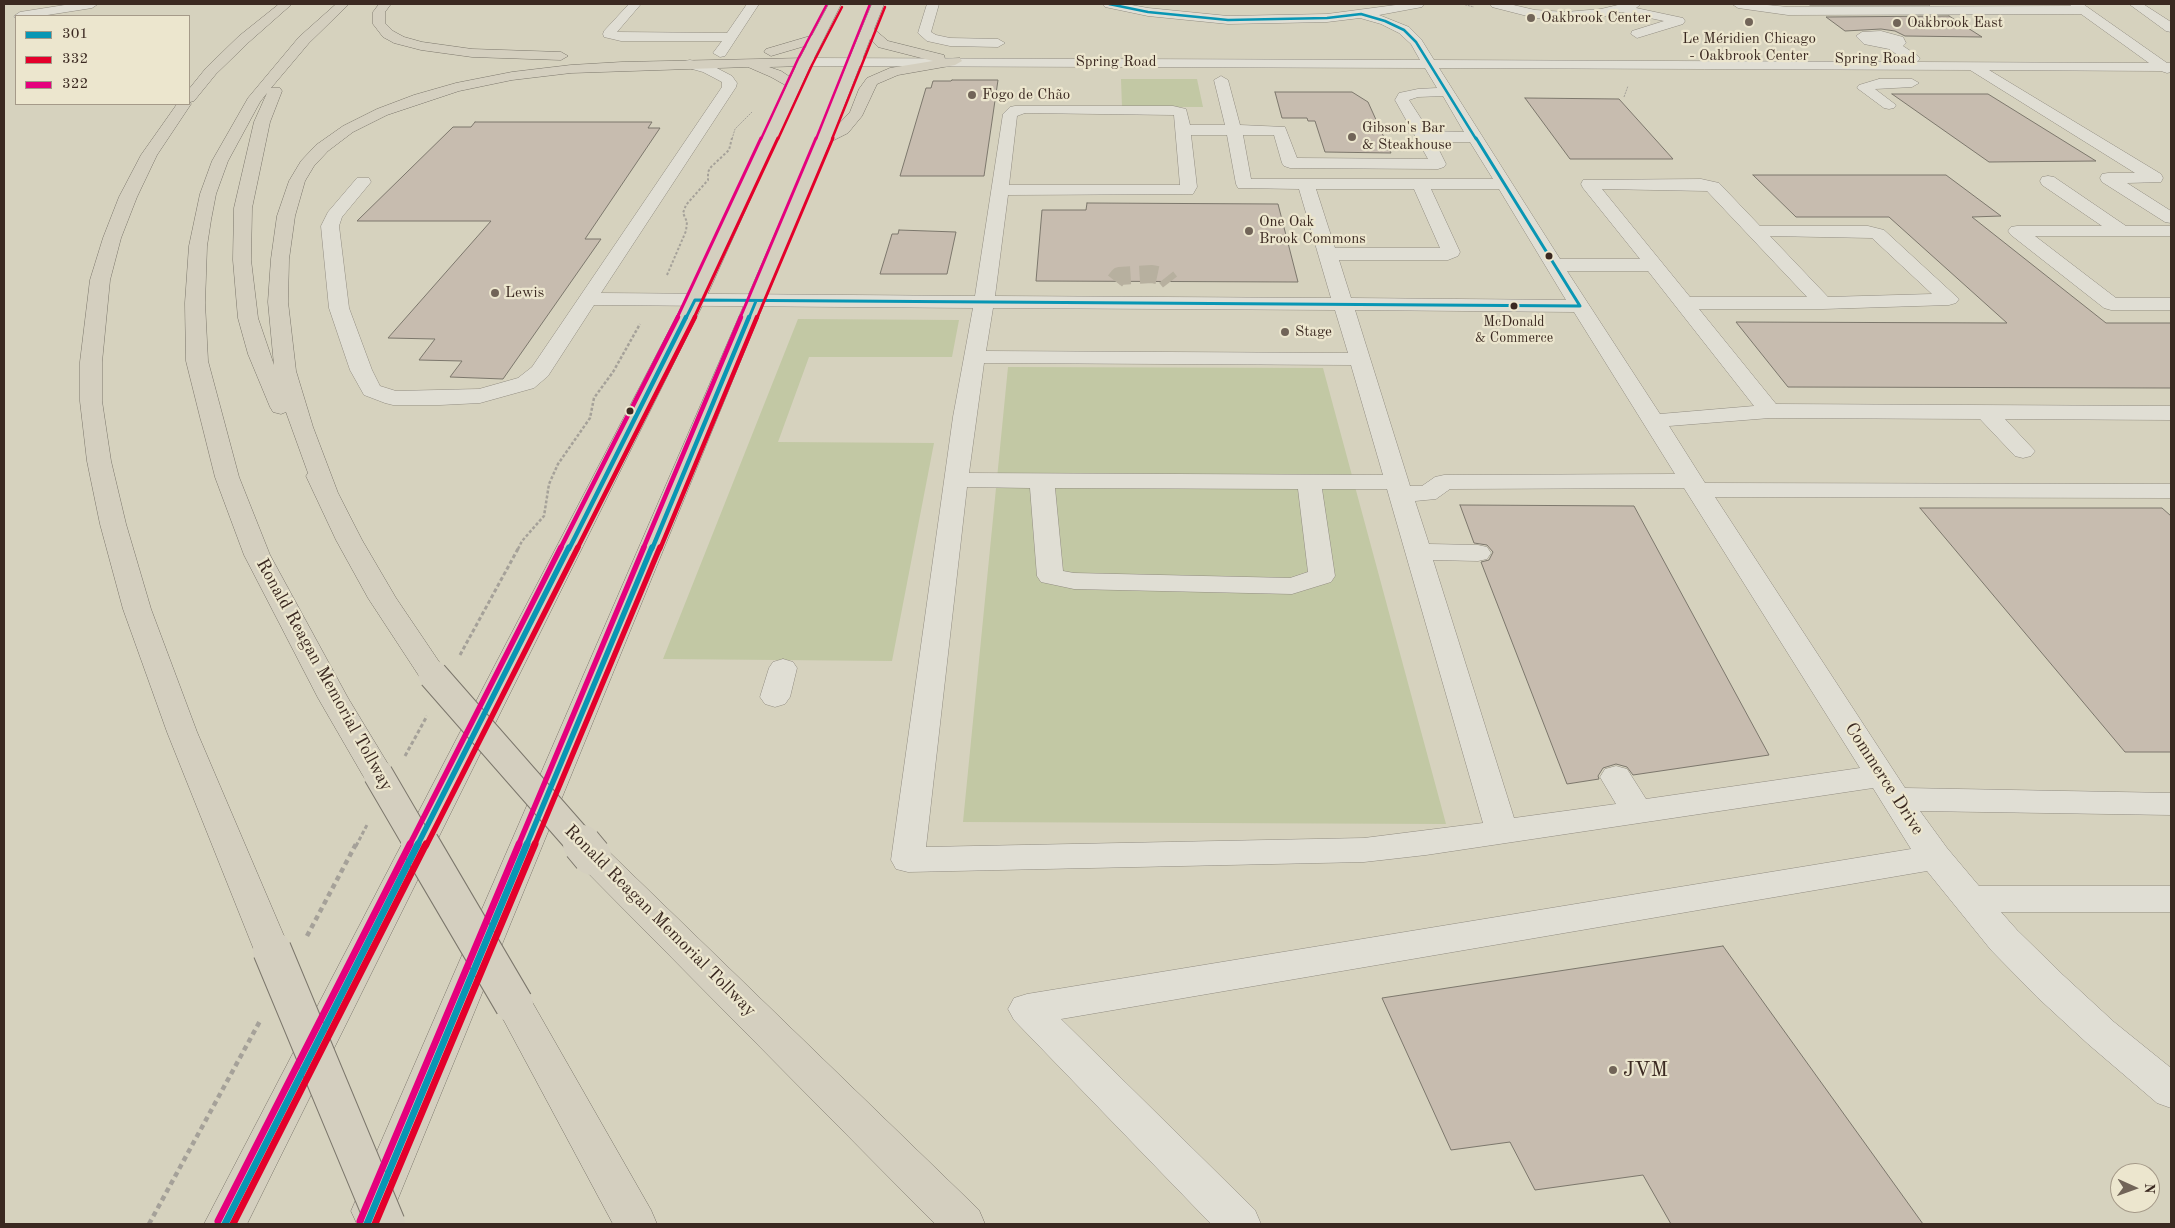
<!DOCTYPE html>
<meta charset="utf-8">
<style>
body{margin:0}
#map{position:relative;width:2175px;height:1228px;overflow:hidden;background:#d6d2be;font-family:"Old Standard TT",serif}
canvas{display:block}
.frame{position:absolute;inset:0;border:5px solid #3b2921;pointer-events:none}
.legend{position:absolute;left:15px;top:15px;width:175px;height:90px;box-sizing:border-box;background:#ece6ce;border:1px solid #a59a89;margin:0;padding:6px 9px;list-style:none;font-size:15px;color:#3b2921}
.legend li{display:flex;align-items:center;gap:10px;height:25px}
.legend b{width:25px;border:1px solid #a59a89}
.north{position:absolute;left:2110px;top:1163px;width:50px;height:50px;box-sizing:border-box;background:#ece6ce;border:1px solid #a59a89;border-radius:50%;rotate:92deg;font-size:14px;font-weight:700;line-height:20px;text-align:center;color:#3b2921}
.north::after{content:'';display:block;margin:auto;width:18px;height:22px;background:#716458;clip-path:polygon(50% 0,100% 100%,50% 72%,0 100%)}
</style>
<div id="map">
<canvas width="2175" height="1228"></canvas>
<div class="frame"></div>
<ul class="legend">
<li><b style="height:6px;background:#0996b4"></b>301</li>
<li><b style="height:6px;background:#e4002b"></b>332</li>
<li><b style="height:6px;background:#e5007d"></b>322</li>
</ul>
<div class="north">N</div>
</div>
<script>
const ctx = document.querySelector('canvas').getContext('2d');
ctx.lineJoin = 'round';
function paint(path, color) { ctx.fillStyle = color; ctx.fill(path, 'evenodd'); }
const shape = rows => new Path2D(rows.map(r => 'M' + r).join(''));
function stroke(path, color, width, dash) { ctx.strokeStyle = color; ctx.lineWidth = width; ctx.lineCap = dash ? 'butt' : 'round'; ctx.setLineDash(dash || []); ctx.stroke(path); }
function drawText(font, color, halo, rows, align = 'center') {
  ctx.font = font + ' "Old Standard TT",serif'; ctx.lineWidth = 4.5; ctx.setLineDash([]); ctx.textBaseline = 'middle'; ctx.strokeStyle = halo; ctx.fillStyle = color; for (const [text, x, y, turn = 0] of rows) {
    ctx.save(); ctx.translate(x, y); ctx.rotate((+turn || 0) * Math.PI / 180); ctx.textAlign = isNaN(turn) ? turn : align; if (halo) ctx.strokeText(text, 0, 0); ctx.fillText(text, 0, 0); ctx.restore();
  }
}
paint(shape([
 [1121,79,1197,79,1203,107,1122,107],
 [798,319,959,320,952,357,809,357,778,442,934,443,892,661,663,659],
 [1008,367,1323,368,1446,824,963,822]
]), '#c2c8a4');
const building = shape([
 [1808,4,1928,4,1930,5,1810,5,1808,4],
 [1949,16,1982,37,1905,36,1895,31,1881,29,1845,31,1826,17,1949,16],
 [952,80,998,80,984,176,900,176,926,88,931,88,933,81,951,81,952,80],
 [1275,92,1352,92,1368,102,1391,153,1325,152,1315,121,1308,121,1307,118,1282,118,1275,92],
 [1892,94,1988,94,2096,161,1989,162,1892,94],
 [1525,98,1619,99,1673,159,1570,159,1525,98],
 [475,122,652,122,648,128,660,128,585,239,601,239,503,379,450,377,462,361,419,360,435,339,388,338,491,221,357,221,453,127,471,127,475,122],
 [1753,175,1946,175,2001,216,1972,217,2106,323,2171,323,2171,388,1788,387,1736,322,2007,323,1889,217,1796,217,1753,175],
 [1087,203,1278,204,1298,282,1036,281,1042,210,1086,210,1087,203],
 [899,230,956,232,947,274,880,274,892,234,898,234,899,230],
 [1460,505,1634,506,1769,755,1633,775,1627,767,1616,764,1603,768,1598,776,1599,779,1567,784,1481,562,1489,560,1493,552,1487,545,1474,543,1460,505],
 [1920,508,2162,508,2171,516,2171,752,2125,752,1920,508],
 [1723,946,1923,1224,1671,1224,1643,1175,1535,1190,1510,1142,1451,1150,1382,998,1723,946]
]);
paint(building, '#c7bcaf');
stroke(building, '#7c776c', 1);
stroke(shape([
 [1115,281,1119,276,1152,274,1166,277,1170,282]
]), '#b7b09f', 18, [18, 9]);
const minor = shape([
 [71,4,98,4,92,8,41,16,16,16,16,19,14,16,20,12,71,4],
 [629,4,641,4,617,32,727,33,747,4,759,4,725,56,720,57,713,53,722,41,621,41,604,37,603,34,604,31,629,4],
 [927,4,939,4,931,32,936,35,950,38,998,39,1005,43,998,47,950,46,927,41,918,33,927,4],
 [1103,4,1126,4,1148,8,1228,16,1327,14,1403,4,1424,4,1422,7,1379,15,1409,27,1421,39,1434,60,1908,62,1889,49,1864,44,1856,36,1862,32,1881,31,1903,37,1906,43,1903,46,1918,56,1920,59,1917,62,2149,63,2081,14,1788,15,1738,8,1732,4,1757,4,1788,7,2071,6,2069,4,2083,4,2167,63,2171,63,2171,72,2167,73,2161,71,1989,70,2161,174,2163,178,2161,182,2127,183,2171,211,2171,223,2165,222,2102,182,2100,178,2102,174,2108,173,2135,173,1970,70,1439,68,1560,259,1640,259,1583,188,1581,184,1583,180,1701,179,1719,183,1760,226,1868,226,1884,230,1959,299,1956,303,1949,305,1823,309,1699,309,1776,404,2171,406,2171,420,2005,419,2035,451,2031,456,2023,458,2015,456,1980,419,1770,418,1669,426,1705,483,2171,484,2171,498,1715,497,1905,788,2171,793,2171,815,1920,811,1947,848,1979,886,2171,886,2171,912,2001,912,2017,930,2063,975,2114,1022,2171,1068,2171,1108,2157,1103,2088,1044,2037,997,1991,950,1927,871,1061,1019,1255,1210,1261,1224,1211,1224,1014,1020,1008,1009,1014,998,1027,994,1911,849,1873,788,1426,855,1364,862,908,872,896,869,891,860,953,417,973,308,594,305,548,376,534,388,480,403,440,405,393,405,385,403,364,395,350,370,329,308,321,226,328,212,357,178,369,178,371,182,342,217,339,226,349,308,372,370,380,386,396,391,479,389,518,378,532,367,722,87,722,82,703,72,685,67,683,64,685,61,690,60,713,66,732,76,737,83,736,87,601,293,975,296,1003,114,1010,107,1015,106,1173,106,1186,109,1190,125,1225,125,1214,80,1221,76,1228,80,1240,125,1285,127,1297,158,1428,159,1395,100,1399,93,1418,89,1437,88,1425,68,805,66,798,62,805,58,1420,60,1411,44,1399,33,1381,24,1360,18,1327,22,1228,24,1148,16,1105,7,1103,4],
 [1443,96,1464,132,1429,131,1409,100,1418,97,1443,96],
 [1025,113,1174,115,1180,185,1009,185,1017,116,1025,113],
 [1191,135,1227,135,1236,184,1238,188,1299,189,1331,298,995,296,1008,195,1193,194,1197,187,1191,135],
 [1243,135,1274,135,1282,163,1284,166,1290,168,1438,169,1444,167,1446,164,1435,142,1470,142,1493,179,1251,179,1243,135],
 [1316,189,1414,189,1440,248,1335,248,1316,189],
 [1431,189,1499,189,1566,300,1351,298,1339,260,1448,260,1458,256,1460,252,1431,189],
 [1602,189,1707,191,1807,297,1690,297,1602,189],
 [1770,236,1872,238,1932,294,1828,297,1770,236],
 [1567,271,1648,271,1754,406,1660,414,1567,271],
 [993,308,1335,310,1348,353,986,351,993,308],
 [1355,310,1574,312,1675,474,1444,475,1435,477,1422,486,1410,486,1355,310],
 [984,363,1351,365,1383,475,969,473,984,363],
 [967,487,1030,488,1037,576,1041,582,1074,589,1292,594,1331,582,1335,576,1322,489,1387,489,1483,823,1364,838,926,847,967,487],
 [1055,488,1298,489,1308,572,1290,578,1074,573,1063,571,1055,488],
 [1684,488,1860,768,1646,799,1627,769,1616,766,1605,769,1600,777,1616,804,1514,818,1433,560,1478,561,1487,559,1491,553,1487,547,1478,545,1429,544,1415,501,1436,499,1450,489,1684,488],
 [1490,4,1509,4,1535,10,1566,12,1601,9,1622,4,1641,4,1636,8,1683,18,1685,21,1683,24,1637,38,1631,34,1632,31,1664,21,1621,12,1602,17,1566,20,1535,18,1492,7,1490,4],
 [2129,4,2143,4,2171,22,2171,32,2166,31,2129,4],
 [1879,79,1912,79,1919,83,1912,87,1875,89,1896,105,1894,108,1889,109,1884,108,1857,88,1859,85,1879,79],
 [2048,176,2054,177,2126,226,2171,226,2171,236,2035,236,2116,298,2171,298,2171,310,2111,310,2104,308,2011,235,2008,231,2011,227,2017,226,2102,226,2042,185,2040,181,2042,177,2048,176],
 [783,659,793,662,797,668,790,697,785,704,775,707,765,704,760,697,769,668,773,662,783,659]
]);
const major = shape([
 [829,4,841,4,812,62,705,300,247,1224,204,1224,685,300,798,62,829,4],
 [872,4,884,4,874,29,888,41,944,55,945,59,960,58,962,61,955,65,898,75,877,84,862,116,848,133,830,142,393,1211,387,1224,357,1224,351,1211,816,139,872,4],
 [870,39,878,47,933,61,890,68,867,78,859,89,850,112,836,127,870,39]
]);
const highway = shape([
 [279,4,292,4,249,42,216,74,194,101,190,102,191,104,157,155,137,197,121,238,110,280,102,362,102,401,111,461,126,524,151,609,197,732,290,950,285,960,272,964,259,960,254,950,167,732,123,609,100,524,87,461,80,401,80,362,90,280,103,238,119,197,141,155,177,104,189,104,189,89,206,68,239,36,279,4],
 [336,4,349,4,309,43,271,88,280,88,282,91,270,122,252,208,251,260,258,318,274,365,268,302,271,259,277,216,289,181,301,161,316,145,343,126,377,109,414,95,456,83,512,72,571,65,622,62,805,58,812,62,805,66,769,67,781,71,799,83,801,86,799,89,794,90,771,77,748,67,571,73,512,80,459,91,387,115,353,132,328,151,314,166,305,181,295,216,289,259,288,302,296,371,313,427,338,493,362,540,396,598,448,675,443,682,433,684,423,682,368,598,336,540,306,476,308,473,286,412,281,414,273,412,270,407,248,354,238,318,233,260,234,208,254,122,267,93,260,102,228,161,216,194,211,220,207,246,205,303,208,361,239,477,270,555,348,698,394,774,389,782,378,785,367,782,362,774,318,698,244,555,215,477,186,361,185,303,189,246,200,194,212,161,248,98,299,37,336,4],
 [379,4,391,4,385,12,385,23,393,31,404,37,422,42,472,49,561,52,568,56,561,60,472,57,421,50,394,43,383,37,373,24,373,12,379,4],
 [817,34,824,38,822,41,771,56,764,52,766,49,817,34],
 [592,844,604,847,979,1210,985,1224,935,1224,580,865,575,856,580,847,592,844],
 [514,989,527,993,651,1210,657,1224,613,1224,495,1004,501,993,514,989]
]);
stroke(minor, '#928d82', 1);
stroke(major, '#7c776c', 1);
stroke(highway, '#7c776c', 1);
stroke(shape([
 [1462,4,1474,7],
 [1624,97,1628,86],
 [732,139,735,129,752,112]
]), '#a5a199', 1, [2, 1]);
stroke(shape([
 [667,275,686,231,687,222,683,213,686,205,708,180,708,172,711,167,729,150,732,138]
]), '#a5a199', 2, [2.5, 2]);
stroke(shape([
 [518,549,522,541,544,516,549,484,558,464,590,418,594,398,613,372,640,324]
]), '#a5a199', 2.5, [3, 2]);
stroke(shape([
 [460,655,519,547],
 [405,756,427,716],
 [356,846,368,823]
]), '#a5a199', 3, [4, 2.5]);
stroke(shape([
 [307,936,356,844],
 [149,1224,260,1021]
]), '#a5a199', 4.5, [5, 4]);
paint(minor, '#e0ded4');
paint(major, '#d4cfbf');
paint(highway, '#d4cfbf');
const highwayBridgeFar1 = shape([
 [433,675,583,846],
 [378,774,420,846]
]);
const highwayBridge = shape([
 [420,844,514,1004],
 [582,844,592,856],
 [272,950,386,1224]
]);
stroke(highwayBridgeFar1, '#7c776c', 31, []);
stroke(highwayBridge, '#7c776c', 40, []);
stroke(highwayBridgeFar1, '#d4cfbf', 29);
stroke(highwayBridge, '#d4cfbf', 38);
stroke(shape([
 [1109,4,1148,12,1228,20,1327,18,1361,14,1385,21,1404,30,1416,42,1476,139]
]), '#0996b4', 2.5);
stroke(shape([
 [1476,138,1580,306],
 [686,318,695,300,1580,306],
 [749,318,756,301]
]), '#0996b4', 3);
stroke(shape([
 [569,549,686,317],
 [652,549,749,317]
]), '#0996b4', 4.5);
stroke(shape([
 [417,846,569,547],
 [526,846,652,547]
]), '#0996b4', 5.5);
stroke(shape([
 [225,1224,418,844],
 [367,1224,527,844]
]), '#0996b4', 7);
stroke(shape([
 [778,139,812,65,842,7],
 [832,139,885,7]
]), '#e4002b', 2.5);
stroke(shape([
 [694,318,778,138],
 [757,318,833,138]
]), '#e4002b', 3);
stroke(shape([
 [577,549,695,317],
 [660,549,757,317]
]), '#e4002b', 4.5);
stroke(shape([
 [426,846,578,547],
 [534,846,660,547]
]), '#e4002b', 5.5);
stroke(shape([
 [233,1224,426,844],
 [375,1224,535,844]
]), '#e4002b', 7);
stroke(shape([
 [761,139,798,59,827,4],
 [816,139,870,4]
]), '#e5007d', 2.5);
stroke(shape([
 [677,318,761,138],
 [740,318,816,138]
]), '#e5007d', 3);
stroke(shape([
 [560,549,678,317],
 [643,549,741,317]
]), '#e5007d', 4.5);
stroke(shape([
 [409,846,561,547],
 [518,846,644,547]
]), '#e5007d', 5.5);
stroke(shape([
 [218,1221,410,844],
 [360,1221,519,844]
]), '#e5007d', 7);
for (const [x, y, r, color] of [
 [1531,18,5,"#716458"],
 [1749,22,5,"#716458"],
 [1897,23,5,"#716458"],
 [972,95,5,"#716458"],
 [1352,137,5,"#716458"],
 [1249,231,5,"#716458"],
 [1549,256,4.5,"#3b2921"],
 [495,293,5,"#716458"],
 [1514,306,4.5,"#3b2921"],
 [1285,332,5,"#716458"],
 [630,411,4.5,"#3b2921"],
 [1613,1070,5,"#716458"]
]) { const dot = new Path2D(); dot.arc(x, y, r, 0, 2 * Math.PI); ctx.fillStyle = color; ctx.fill(dot); stroke(dot, '#ece6ce', 2); }
drawText('14px', '#3b2921', '#ece6ce', [
 ["McDonald",1514,322],
 ["& Commerce",1514,338]
]);
drawText('15px', '#3b2921', '#ece6ce', [
 ["Oakbrook Center",1541,18],
 ["Oakbrook East",1907,23],
 ["Le Méridien Chicago",1749,39,"center"],
 ["- Oakbrook Center",1749,56,"center"],
 ["Fogo de Chão",982,95],
 ["Gibson's Bar",1362,128],
 ["& Steakhouse",1362,145],
 ["One Oak",1259,222],
 ["Brook Commons",1259,239],
 ["Lewis",505,293],
 ["Stage",1295,332]
], 'left');
drawText('15px', '#3b2921', '#ece6ce', [
 ["Spring Road",1875,59],
 ["Spring Road",1116,62]
]);
drawText('18px', '#3b2921', '#ece6ce', [
 ["Ronald Reagan Memorial Tollway",324,675,61],
 ["Commerce Drive",1884,779,57],
 ["Ronald Reagan Memorial Tollway",660,921,45]
]);
drawText('21px', '#3b2921', '#ece6ce', [
 ["JVM",1623,1070]
], 'left');
</script>
